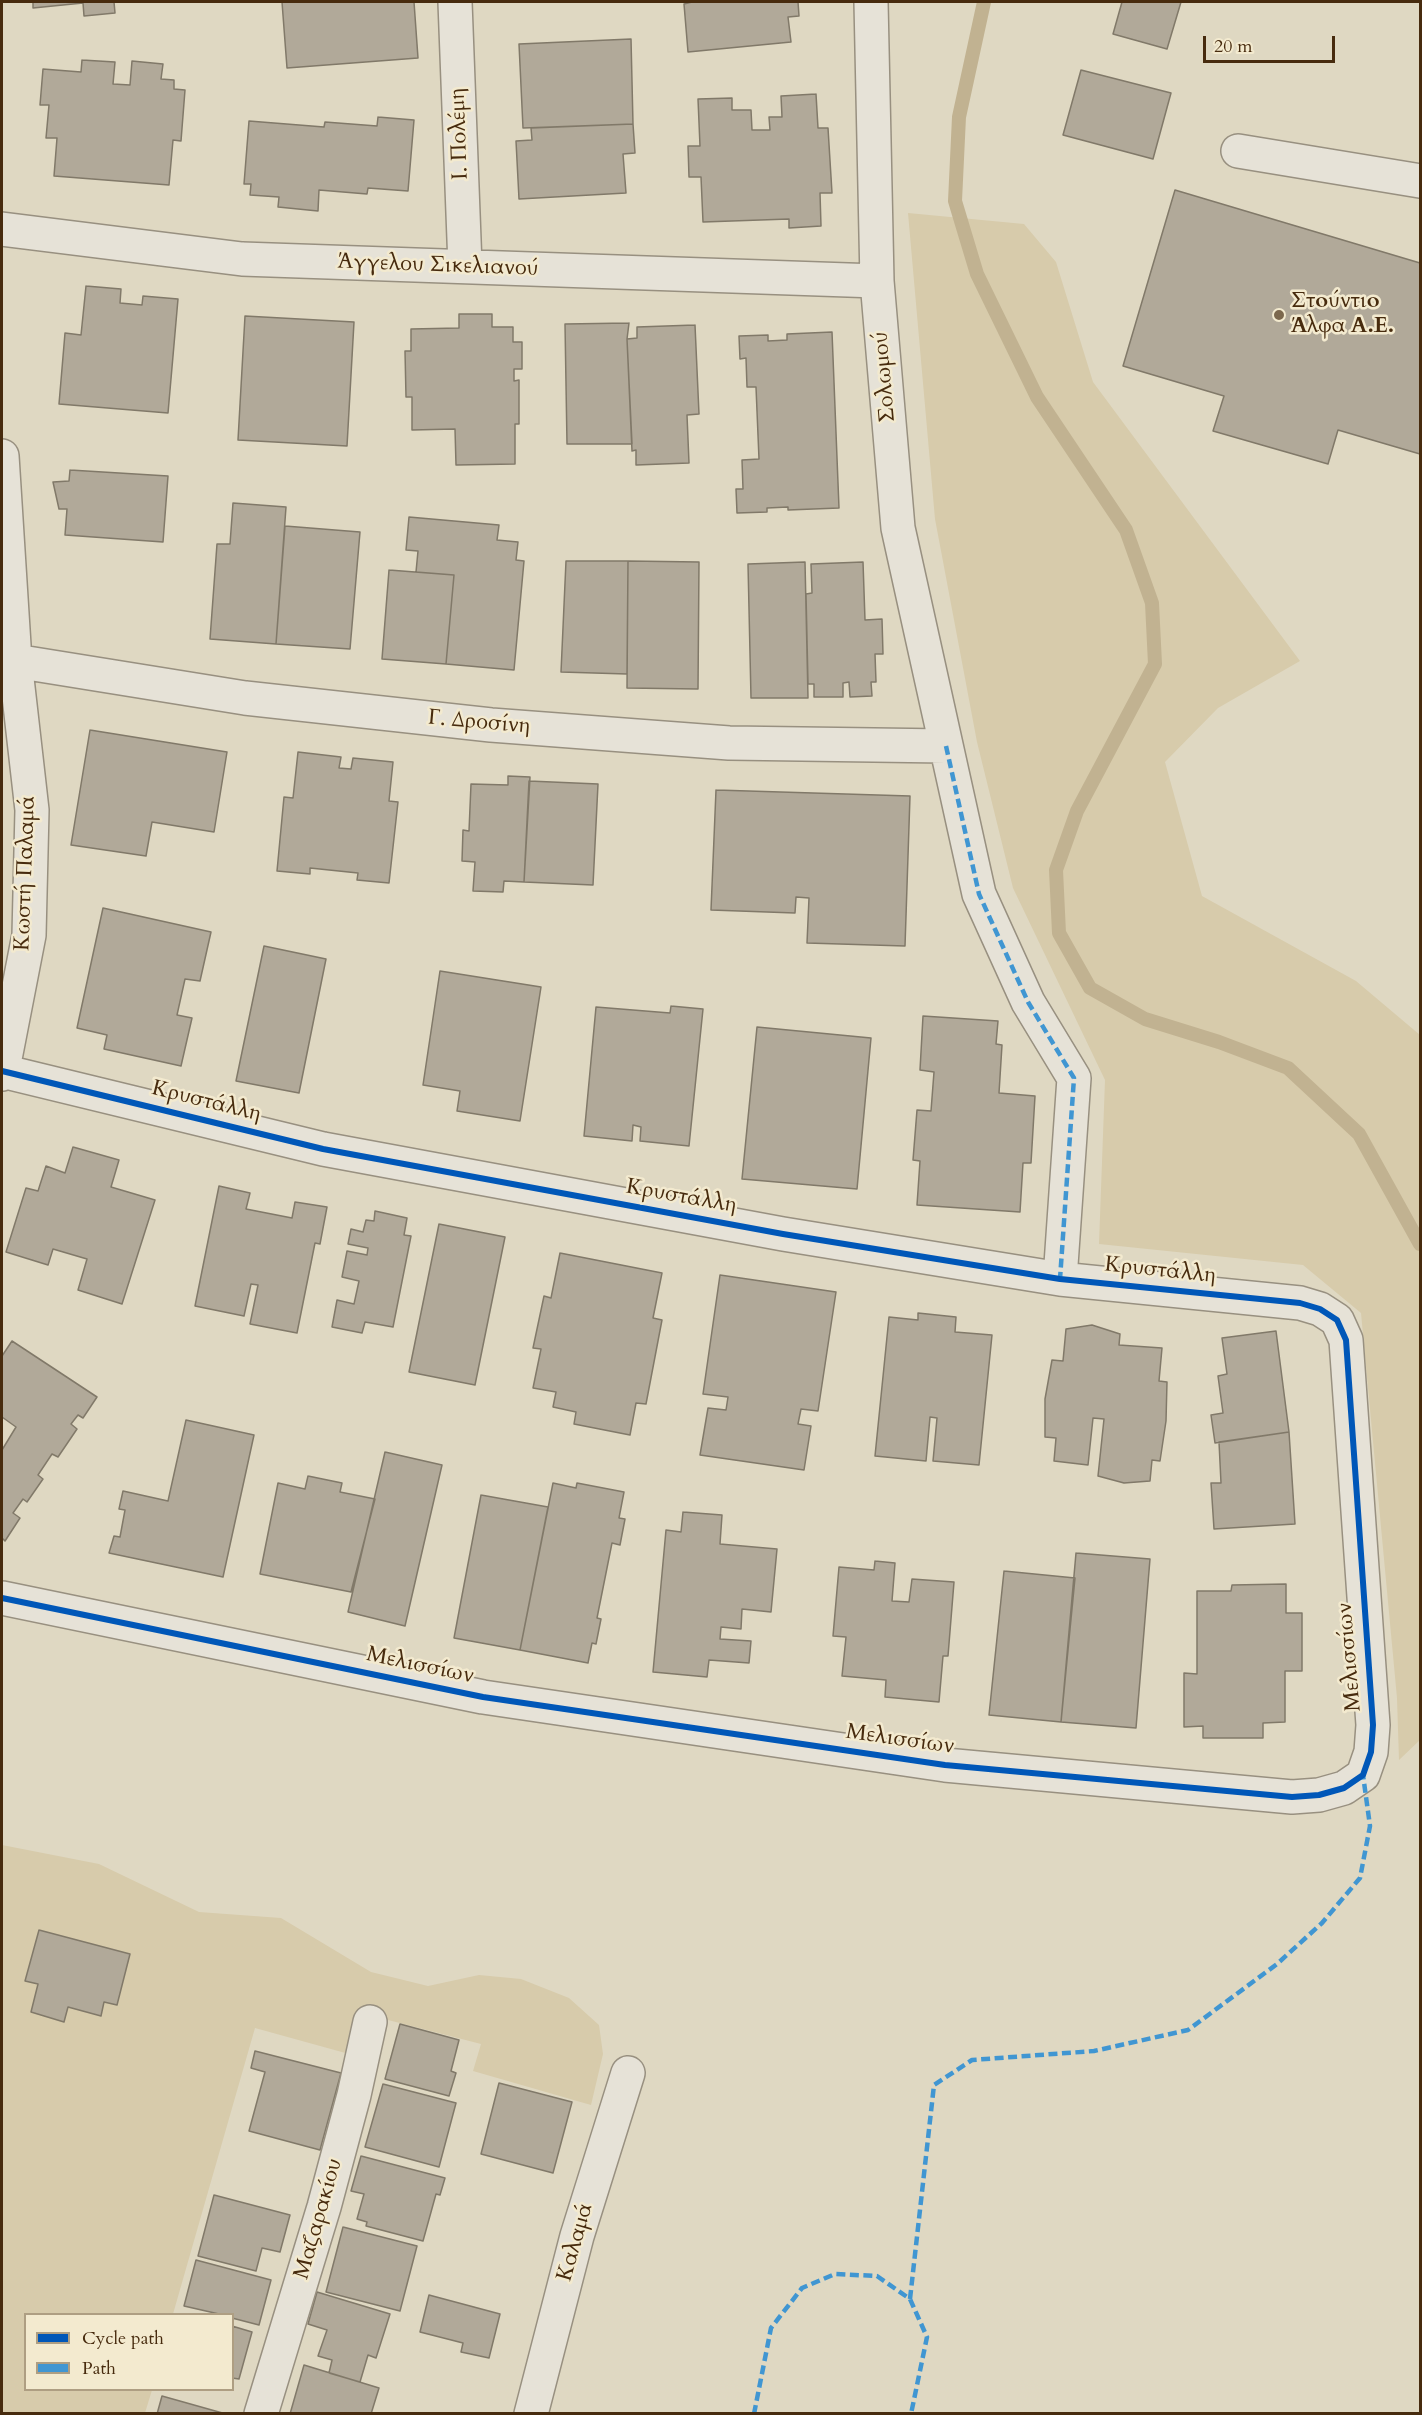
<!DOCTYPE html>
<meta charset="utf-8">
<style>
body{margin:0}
#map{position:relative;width:1422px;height:2415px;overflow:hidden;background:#dfd8c2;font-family:Cardo,serif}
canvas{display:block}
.frame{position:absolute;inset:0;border:3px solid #472b0e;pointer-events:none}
.legend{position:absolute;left:24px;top:2313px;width:210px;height:78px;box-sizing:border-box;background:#f3eacf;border:2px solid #ae9e82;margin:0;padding:8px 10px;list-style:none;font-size:18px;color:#472b0e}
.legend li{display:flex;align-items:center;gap:12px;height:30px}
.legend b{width:30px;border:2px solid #ae9e82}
.scale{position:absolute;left:1203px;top:36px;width:132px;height:27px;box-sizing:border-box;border:3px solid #472b0e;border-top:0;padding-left:8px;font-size:18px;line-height:21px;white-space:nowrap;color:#472b0e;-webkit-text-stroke:4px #f3eacf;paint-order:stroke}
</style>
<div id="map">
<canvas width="1422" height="2415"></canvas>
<div class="frame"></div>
<ul class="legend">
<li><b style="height:8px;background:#0057b8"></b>Cycle path</li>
<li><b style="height:8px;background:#4096d2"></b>Path</li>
</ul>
<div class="scale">20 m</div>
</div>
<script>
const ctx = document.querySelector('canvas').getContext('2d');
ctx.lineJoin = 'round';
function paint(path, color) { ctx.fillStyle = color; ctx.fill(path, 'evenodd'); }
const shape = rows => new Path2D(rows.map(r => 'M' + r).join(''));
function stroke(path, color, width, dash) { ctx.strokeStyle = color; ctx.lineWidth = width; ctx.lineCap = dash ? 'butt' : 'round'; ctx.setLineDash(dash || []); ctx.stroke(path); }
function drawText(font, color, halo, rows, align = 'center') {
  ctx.font = font + ' Cardo,serif'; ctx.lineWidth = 5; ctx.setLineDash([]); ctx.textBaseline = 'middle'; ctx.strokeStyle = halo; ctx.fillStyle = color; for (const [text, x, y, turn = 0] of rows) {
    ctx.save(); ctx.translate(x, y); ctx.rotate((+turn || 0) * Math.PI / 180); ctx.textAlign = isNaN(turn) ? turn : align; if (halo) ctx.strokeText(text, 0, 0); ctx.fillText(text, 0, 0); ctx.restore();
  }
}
paint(shape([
 [908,213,1024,224,1056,262,1093,382,1300,661,1218,708,1165,762,1202,896,1356,981,1420,1035,1420,1740,1399,1760,1397,1698,1361,1313,1303,1265,1099,1244,1105,1080,1013,888,977,742,935,519],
 [2,1845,99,1864,199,1912,281,1918,371,1972,428,1986,479,1975,521,1979,569,1998,599,2025,603,2054,591,2105,473,2071,481,2044,361,2013,349,2054,255,2028,173,2314,26,2314,26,2390,152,2390,145,2413,2,2413]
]), '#d7cbab');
stroke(shape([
 [984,2,959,117,955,201,977,274,1037,397,1126,530,1152,603,1155,664,1077,811,1056,870,1059,933,1090,988,1145,1019,1219,1042,1288,1068,1359,1134,1420,1244]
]), '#c1b291', 14);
const building = shape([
 [33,2,114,2,115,13,84,16,83,3,33,8,33,2],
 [282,2,414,2,418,58,287,68,282,2],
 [692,2,798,2,799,16,788,17,791,42,688,52,684,4,692,2],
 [1122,2,1181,2,1167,49,1113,34,1122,2],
 [631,39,633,124,523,128,519,44,631,39],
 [82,60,115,62,113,84,130,85,132,61,163,64,161,79,174,80,174,89,185,90,181,141,173,140,169,185,54,176,57,138,46,138,49,105,40,105,43,69,81,72,82,60],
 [1081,70,1171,93,1153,159,1063,135,1081,70],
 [816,94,818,128,828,128,832,193,820,193,821,226,789,228,789,219,703,222,701,177,689,177,688,146,700,146,698,99,732,98,732,110,751,110,752,130,770,130,769,117,782,117,781,96,816,94],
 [378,117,414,120,408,191,368,188,367,194,319,190,318,211,278,207,279,197,250,195,251,184,244,184,249,121,324,127,325,122,377,126,378,117],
 [633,124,635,153,623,154,626,193,519,199,516,141,532,140,531,128,633,124],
 [1175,190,1420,263,1420,454,1338,430,1328,464,1213,431,1224,396,1123,366,1175,190],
 [86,286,121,289,120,303,142,305,143,296,178,299,168,413,59,404,65,333,81,335,86,286],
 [459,314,492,314,492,327,513,327,513,342,522,342,522,369,514,369,514,381,519,380,519,424,515,424,515,464,456,465,455,429,412,430,412,397,406,397,405,351,411,351,411,329,459,328,459,314],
 [245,316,354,322,347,446,238,440,245,316],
 [629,323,627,339,632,444,567,444,565,324,629,323],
 [695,325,699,414,687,415,689,463,636,465,636,450,632,451,627,339,637,338,637,327,695,325],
 [832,332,839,508,788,510,788,507,767,508,767,512,737,513,736,489,743,489,742,460,759,459,756,387,747,387,746,358,740,359,739,336,768,335,768,341,787,340,787,334,832,332],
 [70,470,168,476,163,542,65,535,67,509,59,509,53,482,69,481,70,470],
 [233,503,286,507,276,644,210,639,217,544,230,544,233,503],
 [409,517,499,525,497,540,518,542,516,560,524,561,514,670,446,664,454,575,416,572,418,551,406,550,409,517],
 [285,526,360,532,350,649,276,644,285,526],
 [566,561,628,561,627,674,561,672,566,561],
 [628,561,699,562,698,689,627,688,628,561],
 [805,562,808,698,751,698,748,564,805,562],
 [863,562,865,620,882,619,883,654,875,654,876,682,871,682,872,696,850,697,849,682,843,683,843,697,814,697,814,684,808,684,806,594,812,593,811,564,863,562],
 [389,570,454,575,446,664,382,659,389,570],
 [90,730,227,752,214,832,152,822,146,856,71,845,90,730],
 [298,752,341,757,339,768,351,769,353,758,393,762,389,801,398,802,389,883,357,880,358,873,310,868,310,874,277,871,284,797,293,798,298,752],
 [508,776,530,777,524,882,504,881,503,892,473,891,475,862,462,861,463,830,469,831,471,784,508,785,508,776],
 [529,781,598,784,593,885,524,882,529,781],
 [716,790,910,796,905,946,807,943,809,898,796,897,795,913,711,910,716,790],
 [103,908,211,932,200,981,185,979,177,1015,192,1018,181,1066,104,1049,107,1035,77,1028,103,908],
 [264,946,326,959,299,1093,236,1081,264,946],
 [440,971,541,987,520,1121,457,1111,460,1091,423,1085,440,971],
 [671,1006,703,1009,689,1146,640,1141,641,1127,633,1125,632,1141,584,1136,596,1007,670,1013,671,1006],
 [923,1016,998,1021,996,1044,1002,1045,999,1093,1035,1096,1031,1163,1023,1163,1020,1212,917,1205,920,1161,913,1160,917,1110,931,1111,934,1072,920,1070,923,1016],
 [757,1027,871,1038,857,1189,742,1179,757,1027],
 [73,1147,119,1160,111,1187,155,1200,122,1304,78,1290,87,1259,53,1249,48,1265,6,1252,26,1188,38,1191,46,1166,65,1173,73,1147],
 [219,1186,250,1193,246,1209,292,1218,295,1202,327,1207,320,1244,315,1243,297,1333,250,1324,258,1285,251,1284,244,1316,195,1306,219,1186],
 [375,1211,407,1218,404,1235,411,1236,393,1327,365,1322,362,1333,332,1327,337,1300,354,1304,359,1281,342,1277,347,1251,367,1255,368,1248,348,1244,351,1229,363,1232,366,1220,374,1221,375,1211],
 [439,1224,505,1237,475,1385,409,1372,439,1224],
 [560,1253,662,1273,653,1318,662,1320,646,1404,636,1403,630,1435,574,1424,576,1412,553,1407,556,1392,533,1388,541,1349,533,1348,544,1296,551,1298,560,1253],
 [720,1275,836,1292,818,1411,801,1409,798,1424,811,1426,804,1470,700,1455,708,1408,726,1410,728,1397,703,1394,720,1275],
 [918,1313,956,1317,955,1332,992,1335,979,1465,933,1461,937,1418,930,1417,926,1461,875,1456,889,1317,918,1320,918,1313],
 [1092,1325,1120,1334,1119,1345,1162,1348,1159,1381,1167,1382,1166,1421,1160,1461,1152,1460,1150,1481,1124,1483,1098,1476,1104,1419,1093,1418,1088,1465,1054,1461,1056,1438,1045,1437,1045,1399,1052,1360,1063,1361,1066,1329,1092,1325],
 [1276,1331,1289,1432,1215,1443,1211,1415,1223,1413,1218,1376,1227,1374,1222,1338,1276,1331],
 [12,1341,97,1397,83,1418,78,1415,71,1424,77,1429,58,1457,52,1454,38,1475,43,1479,27,1502,23,1499,13,1513,20,1518,5,1541,2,1538,2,1450,16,1427,2,1417,2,1356,12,1341],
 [186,1420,254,1435,223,1577,109,1553,114,1536,120,1537,125,1510,119,1509,123,1491,168,1501,186,1420],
 [1289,1432,1295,1524,1214,1529,1211,1483,1221,1483,1219,1442,1289,1432],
 [385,1452,442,1465,405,1626,348,1612,385,1452],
 [308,1476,342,1483,340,1492,375,1499,351,1592,260,1574,278,1483,305,1489,308,1476],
 [553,1483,576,1488,577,1483,624,1492,619,1518,625,1519,620,1545,612,1543,597,1618,601,1619,596,1644,592,1643,588,1663,520,1650,553,1483],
 [481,1495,548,1507,520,1650,454,1638,481,1495],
 [683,1512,722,1515,720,1544,777,1549,771,1612,742,1609,741,1629,721,1627,720,1639,751,1641,749,1663,709,1660,707,1677,653,1672,666,1530,681,1532,683,1512],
 [1076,1553,1150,1559,1136,1728,1061,1722,1076,1553],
 [875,1561,895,1563,892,1601,909,1602,912,1579,954,1582,948,1656,943,1656,939,1702,885,1697,886,1680,842,1676,846,1637,833,1636,839,1567,874,1570,875,1561],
 [1004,1571,1075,1578,1061,1722,989,1715,1004,1571],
 [1286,1584,1286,1613,1302,1613,1302,1671,1285,1671,1285,1722,1263,1723,1263,1738,1203,1738,1203,1726,1184,1727,1184,1673,1197,1674,1197,1591,1231,1591,1232,1585,1286,1584],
 [39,1930,130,1954,117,2005,104,2002,101,2016,68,2007,64,2022,31,2012,38,1984,25,1981,39,1930],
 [400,2024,459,2040,451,2071,456,2073,449,2096,385,2079,400,2024],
 [255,2051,341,2073,320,2150,249,2131,265,2072,251,2068,255,2051],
 [499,2083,572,2102,553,2173,481,2154,499,2083],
 [383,2084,456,2103,439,2167,365,2147,383,2084],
 [361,2156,445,2178,440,2195,436,2194,423,2241,366,2226,367,2222,357,2219,364,2194,351,2191,361,2156],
 [214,2195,290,2215,280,2252,262,2248,256,2271,198,2256,214,2195],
 [343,2227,417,2246,400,2311,326,2292,343,2227],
 [196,2260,271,2280,259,2325,232,2318,232,2314,219,2314,184,2306,196,2260],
 [317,2292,390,2314,376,2358,368,2355,360,2382,329,2373,332,2360,318,2356,327,2330,308,2324,317,2292],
 [429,2295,500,2314,489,2358,461,2352,463,2343,420,2332,429,2295],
 [232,2326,252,2332,239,2379,232,2378,232,2326],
 [304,2365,379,2388,371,2414,290,2414,304,2365],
 [162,2396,226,2414,157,2414,162,2396]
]);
paint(building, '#b1a999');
stroke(building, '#817969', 1.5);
const minor = shape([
 [455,2,465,266],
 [871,2,877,281,898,528,979,894,1028,1002,1074,1078,1060,1279],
 [1238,151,1420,181],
 [2,229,242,259,877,281],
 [2,456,15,661,32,810,29,935,2,1074],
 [15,661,245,698,491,725,729,743,946,746],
 [2,1598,483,1697,945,1765,1292,1797,1319,1795,1344,1788,1363,1775,1371,1752,1373,1725,1346,1340,1337,1320,1320,1309,1300,1303,1060,1279,783,1234,323,1149,2,1071],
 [261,2414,324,2207,354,2095,370,2022],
 [531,2414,577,2236,628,2073]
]);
stroke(minor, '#989080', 36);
stroke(minor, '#e6e2d7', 33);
stroke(shape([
 [946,746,979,894,1028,1002,1074,1078,1060,1279],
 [910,2299,934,2085,972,2060,1094,2051,1188,2030,1277,1964,1322,1923,1360,1878,1370,1826,1363,1775],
 [754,2414,771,2328,802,2288,835,2274,877,2276,910,2299,927,2337,911,2414]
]), '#4096d2', 4.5, [9, 4.5]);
stroke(shape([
 [2,1598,483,1697,945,1765,1292,1797,1319,1795,1344,1788,1363,1775,1371,1752,1373,1725,1346,1340,1337,1320,1320,1309,1300,1303,1060,1279,783,1234,323,1149,2,1071]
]), '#0057b8', 6);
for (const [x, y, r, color] of [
 [1279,315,6,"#7c684d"]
]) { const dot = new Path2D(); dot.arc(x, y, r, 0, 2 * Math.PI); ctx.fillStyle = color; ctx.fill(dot); stroke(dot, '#f3eacf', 2); }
drawText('22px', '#472b0e', '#f3eacf', [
 ["Ι. Πολέμη",460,134,-92],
 ["Άγγελου Σικελιανού",438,266,2],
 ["Σολωμού",885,377,-95],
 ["Γ. Δροσίνη",479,723,5],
 ["Κωστή Παλαμά",26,873,-88],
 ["Κρυστάλλη",206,1102,14],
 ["Κρυστάλλη",681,1197,10],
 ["Κρυστάλλη",1160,1271,6],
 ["Μελισσίων",1350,1657,-95],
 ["Μελισσίων",420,1666,12],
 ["Μελισσίων",900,1740,8],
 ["Μαζαρακίου",319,2219,-74],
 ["Καλαμά",576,2242,-74]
]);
drawText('bold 22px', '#472b0e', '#f3eacf', [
 ["Στούντιο",1291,302],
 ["Άλφα Α.Ε.",1291,327]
], 'left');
</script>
